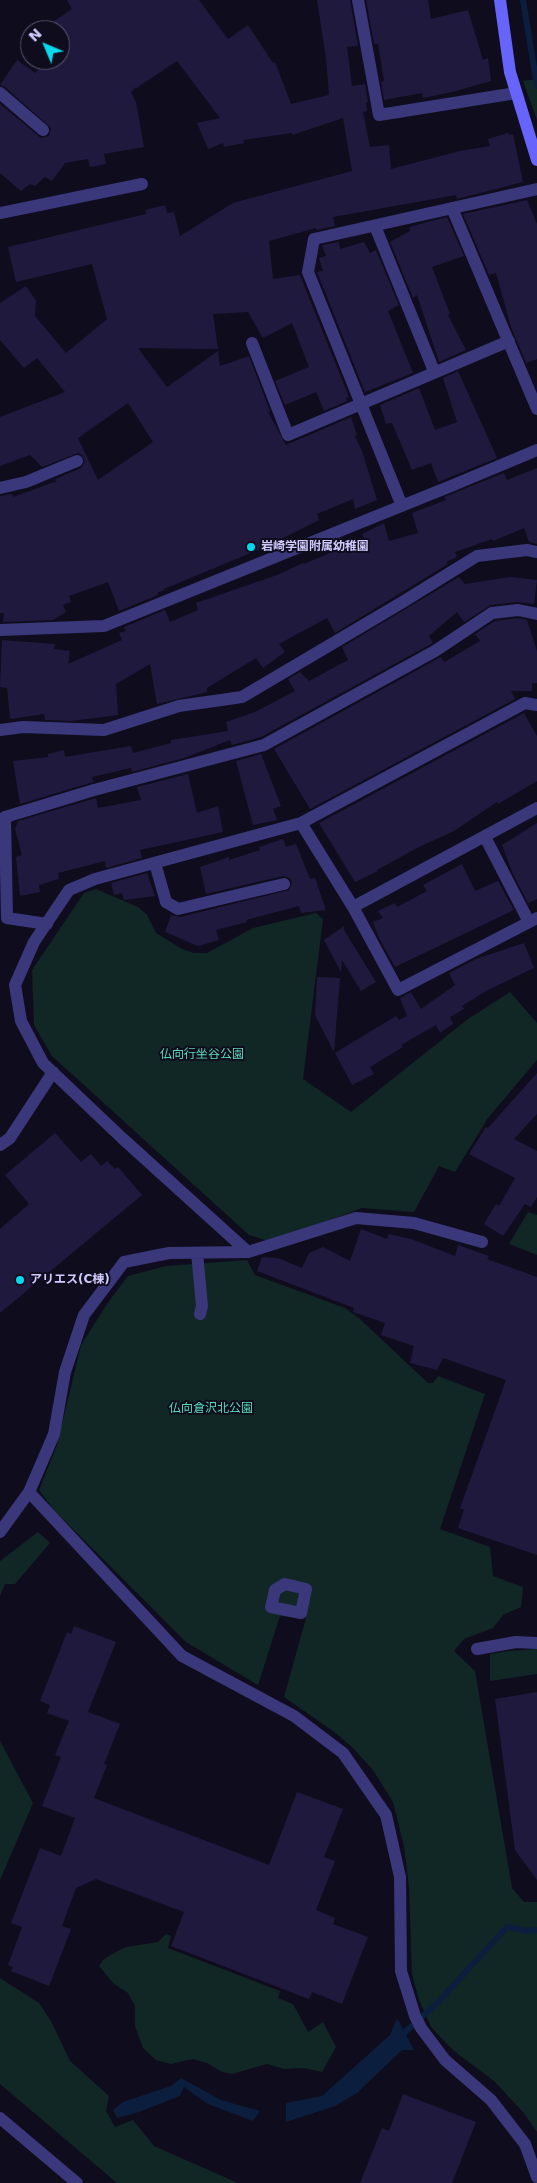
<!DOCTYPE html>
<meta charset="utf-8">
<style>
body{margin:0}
#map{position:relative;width:537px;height:2183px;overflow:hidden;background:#0f0c1d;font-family:"DejaVu Sans",sans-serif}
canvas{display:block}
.north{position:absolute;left:20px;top:20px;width:50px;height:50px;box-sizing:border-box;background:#0f0c1d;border:1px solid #5c5877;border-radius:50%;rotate:315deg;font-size:14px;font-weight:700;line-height:20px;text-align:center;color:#d0cafe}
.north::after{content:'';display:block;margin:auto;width:18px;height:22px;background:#06d8ee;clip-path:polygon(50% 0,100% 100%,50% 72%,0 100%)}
</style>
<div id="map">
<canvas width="537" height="2183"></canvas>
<div class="north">N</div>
</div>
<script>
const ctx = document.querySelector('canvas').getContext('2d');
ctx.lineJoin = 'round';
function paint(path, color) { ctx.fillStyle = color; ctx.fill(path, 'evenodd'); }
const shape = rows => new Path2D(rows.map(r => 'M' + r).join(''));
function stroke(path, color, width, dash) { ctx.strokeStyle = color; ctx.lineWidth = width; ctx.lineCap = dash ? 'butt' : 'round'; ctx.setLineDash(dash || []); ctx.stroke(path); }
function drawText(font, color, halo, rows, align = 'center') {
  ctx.font = font + ' "DejaVu Sans","Noto Sans JP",sans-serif'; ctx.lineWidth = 4; ctx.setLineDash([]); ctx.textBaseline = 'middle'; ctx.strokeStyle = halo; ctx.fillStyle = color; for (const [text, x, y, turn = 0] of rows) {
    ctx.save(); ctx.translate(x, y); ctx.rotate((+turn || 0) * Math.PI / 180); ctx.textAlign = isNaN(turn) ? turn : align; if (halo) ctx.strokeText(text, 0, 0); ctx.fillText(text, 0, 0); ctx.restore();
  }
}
paint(shape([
 [537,79,537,120,523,81],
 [96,889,138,907,147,915,156,933,182,949,194,953,207,953,253,928,316,913,323,919,303,1079,351,1112,468,1019,510,992,537,1023,537,1060,488,1118,455,1172,439,1166,414,1212,362,1208,272,1242,249,1235,52,1056,34,1025,32,970,84,893],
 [528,1212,537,1215,537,1255,509,1244],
 [247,1260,255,1275,345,1308,360,1319,428,1383,433,1383,438,1376,485,1394,440,1529,490,1547,493,1576,523,1587,521,1607,503,1615,493,1628,464,1639,454,1651,475,1671,512,1888,524,1902,537,1902,537,2132,523,2112,494,2081,454,2051,431,2027,419,2000,412,1974,409,1887,404,1846,393,1802,373,1770,352,1747,333,1731,284,1697,306,1618,280,1616,258,1685,186,1642,54,1510,39,1490,57,1445,81,1345,109,1301,128,1276,166,1266],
 [38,1532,50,1543,15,1584,5,1584,0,1596,0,1561],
 [537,1649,537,1674,490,1681,490,1654,509,1651],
 [0,1741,33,1803,0,1880],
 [166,1934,171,1936,168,1948,280,1991,278,1998,293,2004,308,2032,323,2022,336,2047,322,2072,304,2068,284,2069,267,2064,232,2074,222,2072,207,2063,193,2059,171,2064,156,2060,143,2048,135,2026,135,2006,128,1993,113,1983,99,1966,103,1960,114,1953,126,1947,158,1942],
 [0,1978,39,2003,51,2021,70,2061,109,2096,106,2111,115,2127,133,2120,154,2146,238,2183,117,2183,0,2084]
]), '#102726');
paint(shape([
 [397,2018,414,2050,402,2050,357,2093,335,2106,286,2122,286,2103,322,2096,390,2035],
 [181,2078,221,2100,260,2111,253,2121,208,2104,184,2087,180,2096,139,2112,117,2118,113,2110,123,2102,171,2086]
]), '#0c1e3d');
stroke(shape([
 [523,0,537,86],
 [404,2033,439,2001,507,1927,528,1931,537,1930]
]), '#0c1e3d', 6);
paint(shape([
 [67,0,199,0,228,39,248,25,273,63,275,62,291,104,329,95,326,58,317,0,350,0,358,46,347,47,352,86,365,84,368,102,366,103,367,111,363,112,370,147,389,145,391,169,460,151,490,146,488,139,508,133,509,135,513,134,523,182,457,199,456,195,333,217,335,226,317,230,316,228,269,241,273,279,300,275,349,397,346,398,347,401,324,411,316,392,285,405,275,381,309,367,292,323,263,338,248,312,213,314,218,349,138,348,167,387,218,351,220,366,249,356,270,411,268,412,286,445,351,417,357,435,355,436,362,451,377,500,355,509,353,499,317,514,319,520,265,547,164,589,164,590,157,593,158,595,119,611,108,582,69,596,71,602,63,605,66,612,53,620,3,622,4,613,0,613,0,496,12,494,13,497,57,481,55,479,81,468,85,462,82,455,78,453,42,467,30,455,0,466,0,417,65,392,37,358,24,368,0,340,0,303,26,286,36,301,35,316,66,353,107,319,92,264,16,282,8,247,146,214,145,210,165,205,167,213,174,212,180,236,233,203,352,171,343,118,292,135,292,133,243,140,244,143,224,147,223,143,208,149,197,123,220,118,177,61,135,89,133,86,134,90,131,92,136,102,144,147,104,154,106,164,90,167,88,159,65,163,52,181,45,177,35,186,30,184,21,191,0,173,0,104,41,138,49,136,51,128,5,87,0,85,17,60,35,73,46,60,60,60,60,30,41,30,72,9],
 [128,403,153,442,98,480,78,438],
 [366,0,428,0,431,19,468,10,483,60,488,58,491,81,452,92,423,98,422,93,384,100,381,82,384,81,378,44,374,44],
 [527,200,537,224,537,359,526,363,511,327,496,273,489,275,463,214],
 [447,217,464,256,432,267,450,314,448,315,466,350,439,362,417,295,413,298,390,242,410,231,409,227],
 [339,242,340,249,364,242,370,253,376,250,399,305,388,311,413,373,365,392,317,272,323,271,319,258,326,256,322,245],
 [458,371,497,458,438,482,431,463,412,470,392,423,386,424,380,405,419,388,435,430,457,422,443,378],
 [537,468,537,544,529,542,524,528,493,541,492,539,455,552,457,557,446,562,448,564,335,633,327,618,279,644,285,652,263,668,256,658,207,688,207,692,157,704,150,664,116,684,118,715,71,721,45,720,44,714,10,719,7,688,0,687,2,640,55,644,54,649,70,651,68,664,122,640,119,633,126,631,124,627,165,610,170,622,198,610,196,603,277,575,303,563,304,564,337,550,364,539,362,534,384,523,389,541,418,533,412,513,446,500,444,497,504,473,507,480],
 [459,577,465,584,510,577,537,580,534,604,517,602,491,605,464,622,457,612,429,636,433,643,431,644,261,737,232,745,230,740,184,758,132,772,131,768,92,777,93,782,20,804,13,761,48,757,48,754,64,750,65,757,131,746,133,753,171,743,171,740,228,731,226,722,255,712,295,691,288,679,300,672,309,681,348,660,342,647],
 [518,618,527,620,537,651,537,683,532,683,532,691,511,691,515,699,310,809,274,749,441,657,444,662,480,641,475,634,495,621],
 [524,713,537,736,537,781,498,804,497,802,454,831,419,847,377,870,378,871,355,882,319,823],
 [261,754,281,806,273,809,277,820,253,825,236,761],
 [188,774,197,813,218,806,223,832,140,850,142,858,106,868,105,861,58,873,59,879,39,885,40,892,20,896,16,857,22,855,15,829,18,821,96,798,98,808,141,800,137,787],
 [537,823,537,899,528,903,513,874,502,845],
 [283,839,286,847,296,844,310,879,315,878,326,910,301,913,299,906,246,920,247,922,216,930,219,940,198,946,165,932,171,915,180,917,289,890,292,882,290,878,283,876,206,894,200,867,229,857,229,860,260,850,259,847],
 [462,864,475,891,498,881,514,910,395,967,379,938,373,922,383,918,378,911,395,903,397,907,427,891,423,885],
 [147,873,155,896,124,900,122,893,114,895,111,883],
 [344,926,344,930,376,982,361,991,342,960,341,972,324,940],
 [524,943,534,968,488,990,462,1006,464,1009,450,1017,453,1024,440,1033,436,1025,401,1045,403,1047,370,1067,374,1074,352,1085,335,1053,396,1016,399,1020,407,1016,400,998,411,992,421,1009,455,985,449,973,476,959],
 [317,977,340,978,334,1052,315,1015],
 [537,1073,537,1114,514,1139,537,1151,537,1197,531,1207,525,1204,503,1236,484,1224,496,1204,499,1206,515,1178,469,1154,486,1127,488,1128],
 [55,1133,81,1162,91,1154,101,1166,107,1161,115,1169,118,1167,142,1195,0,1313,0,1229,29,1204,5,1175],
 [361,1229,387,1239,389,1234,411,1239,455,1256,458,1245,489,1256,487,1259,537,1277,537,1555,458,1528,464,1510,460,1508,506,1380,443,1358,437,1370,410,1363,414,1346,381,1335,385,1323,353,1312,354,1308,257,1271,262,1257,278,1258,302,1268,309,1253,323,1247,350,1261],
 [74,1626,116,1642,88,1712,120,1724,104,1764,107,1765,94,1798,269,1865,297,1792,343,1809,324,1857,335,1861,316,1910,335,1918,333,1924,368,1937,342,2004,312,1992,309,1999,171,1946,184,1912,96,1879,76,1888,62,1926,71,1929,49,1986,11,1971,13,1967,8,1965,22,1927,11,1923,40,1848,61,1856,75,1818,42,1806,61,1757,55,1755,69,1721,47,1713,50,1705,40,1701,67,1632,71,1634],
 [537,1692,537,1880,515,1850,495,1699],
 [403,2094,476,2122,452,2183,360,2183,382,2128,389,2131]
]), '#20193e');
stroke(shape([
 [358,0,379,115,516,93],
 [0,93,43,130],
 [452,208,537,409],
 [0,213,142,184],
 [375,226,434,371],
 [252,343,288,435,509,341],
 [0,488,26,482,77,461],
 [402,506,308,272,314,239,537,189],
 [0,630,104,626,451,486,537,450],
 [0,730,23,727,104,730,179,706,242,697,401,603,477,556,527,550,537,552],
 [301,823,525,703,537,705],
 [485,837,529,922],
 [155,863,166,902,178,909,284,884],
 [353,907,398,990,537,918],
 [47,924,7,918,5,817,94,790,264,745,435,651,492,613,518,610,537,614],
 [0,1145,10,1138,53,1072],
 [248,1252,122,1138,43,1063,21,1021,15,985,34,942,69,890,95,879,301,823,353,907,537,808],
 [197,1253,202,1306,200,1314],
 [29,1492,182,1656,294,1716,343,1753,386,1815,400,1877,401,1971,415,2016,421,2028,445,2060,491,2100,525,2144,537,2177],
 [0,1532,29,1492,54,1434,65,1372,84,1315,124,1262,169,1253,248,1252,356,1218,414,1223,482,1242],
 [285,1584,306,1589,301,1613,271,1607,275,1590,285,1584],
 [477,1649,516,1642,537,1643],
 [0,2118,77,2183]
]), '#3a387b', 12);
stroke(shape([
 [500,0,510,72,537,160]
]), '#6664fb', 12);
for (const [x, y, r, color] of [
 [251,547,5,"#06d8ee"],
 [20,1280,5,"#06d8ee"]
]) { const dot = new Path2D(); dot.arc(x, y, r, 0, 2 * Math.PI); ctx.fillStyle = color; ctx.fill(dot); stroke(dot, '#0f0c1d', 2); }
drawText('bold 12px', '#d0cafe', '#0f0c1d', [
 ["岩崎学園附属幼稚園",261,547],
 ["アリエス(C棟)",30,1280]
], 'left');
drawText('12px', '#59dbb9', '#0f0c1d', [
 ["仏向行坐谷公園",202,1055],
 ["仏向倉沢北公園",211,1409]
]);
</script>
